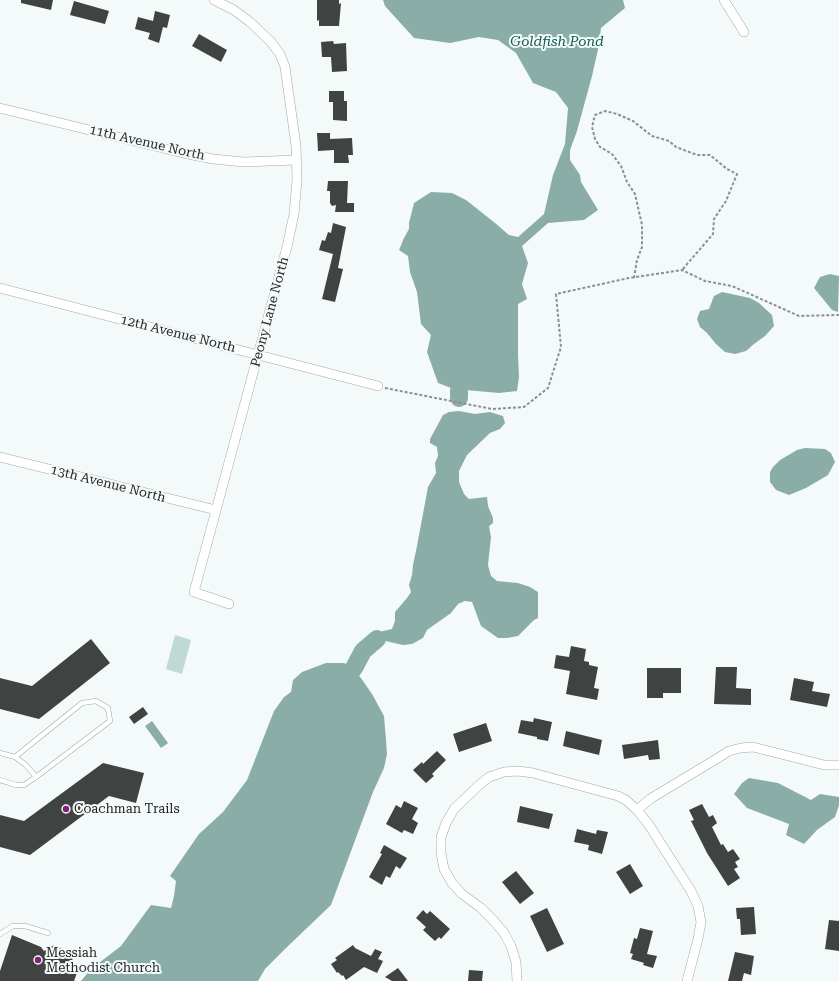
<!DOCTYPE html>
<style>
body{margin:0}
canvas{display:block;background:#f3faf9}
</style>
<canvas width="839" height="981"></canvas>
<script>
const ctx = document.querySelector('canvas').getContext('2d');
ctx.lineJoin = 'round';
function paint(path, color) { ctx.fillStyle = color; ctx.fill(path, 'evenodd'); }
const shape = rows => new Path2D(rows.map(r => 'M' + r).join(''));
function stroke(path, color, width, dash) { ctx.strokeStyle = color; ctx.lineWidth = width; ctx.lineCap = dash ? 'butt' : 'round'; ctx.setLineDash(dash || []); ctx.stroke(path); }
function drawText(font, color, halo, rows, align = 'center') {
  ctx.font = font + ' "Roboto Serif",serif'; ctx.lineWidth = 4; ctx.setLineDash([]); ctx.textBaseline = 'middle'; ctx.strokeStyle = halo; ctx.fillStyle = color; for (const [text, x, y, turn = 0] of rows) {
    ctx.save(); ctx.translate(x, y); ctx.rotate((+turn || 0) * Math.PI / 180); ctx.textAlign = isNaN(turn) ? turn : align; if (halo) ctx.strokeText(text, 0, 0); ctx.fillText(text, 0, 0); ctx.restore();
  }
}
paint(shape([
 [175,635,191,640,182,674,166,669]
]), '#bfd9d4');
paint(shape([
 [383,0,623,0,625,8,601,28,599,45,592,76,577,131,570,150,570,160,580,175,581,182,598,210,584,220,548,223,522,246,528,263,522,284,527,299,518,304,518,356,519,377,517,391,499,393,466,390,459,391,438,383,427,352,431,335,421,324,417,292,410,272,408,256,399,250,404,238,409,229,409,223,414,203,431,192,452,193,466,200,495,223,509,235,518,237,544,214,553,175,565,144,568,108,556,92,533,83,516,53,498,40,479,37,450,43,414,38,385,6],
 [830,274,839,276,838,312,832,310,814,288,820,277],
 [722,292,750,298,759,303,772,315,774,326,765,336,754,344,746,351,735,354,725,352,716,344,707,333,700,327,697,319,700,311,709,309,714,296],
 [459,411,475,414,490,412,503,416,505,423,500,429,490,433,467,455,459,471,459,482,464,494,469,499,487,497,488,506,493,518,493,523,489,526,491,537,488,565,491,576,497,581,518,583,530,587,538,592,538,618,534,620,518,636,507,638,498,638,481,626,472,602,465,601,458,604,451,613,427,630,423,638,412,644,403,645,377,639,377,635,383,631,392,629,395,621,395,612,407,598,411,592,409,585,412,575,413,565,417,546,428,487,436,473,435,463,438,456,437,447,430,443,430,439,443,415,449,412],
 [805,448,825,449,831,453,835,462,828,475,806,488,789,495,776,490,770,482,770,472,773,467,780,460,797,450],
 [326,663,344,663,354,668,372,694,384,716,386,740,387,754,384,768,373,792,331,905,285,949,265,969,258,981,81,981,91,969,121,946,151,905,171,908,174,896,176,881,170,876,199,834,223,812,247,780,274,711,284,697,291,692,293,680,302,672],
 [152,721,168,743,161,748,145,726],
 [749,778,778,783,811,800,820,794,839,797,839,805,835,817,817,830,804,844,786,835,789,824,747,808,734,794,742,783]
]), '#8aaea7');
stroke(shape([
 [459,398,459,391],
 [354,668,363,651,377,639]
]), '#8aaea7', 18);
paint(shape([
 [21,0,53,0,51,10,21,3],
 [317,0,339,0,339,4,341,3,339,26,319,26,319,20,317,21],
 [74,1,109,11,105,24,70,15],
 [155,11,170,15,167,28,163,27,159,43,148,39,150,33,135,29,138,17,153,21],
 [199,34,227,50,221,62,192,46],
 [333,41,334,44,346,43,347,71,332,72,331,57,322,57,321,42],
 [329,91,344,91,344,101,347,101,347,121,333,120,333,102,329,102],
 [317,133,330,133,330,139,352,138,353,155,348,155,349,163,334,163,334,150,318,151],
 [328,181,348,181,347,203,354,203,354,212,335,212,336,205,332,206,330,203,330,191,327,191],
 [333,223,346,227,338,268,343,269,335,302,322,299,333,254,319,250,322,240,325,241,328,232,331,233],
 [91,639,110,663,39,719,0,709,0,678,32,686],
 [571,646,586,649,584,661,589,662,589,665,598,667,594,688,599,689,597,700,566,694,570,671,554,668,556,655,569,657],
 [716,667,737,667,736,688,751,689,751,705,714,704],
 [647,668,681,668,681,693,663,693,663,698,647,698],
 [794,678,814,682,812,691,830,694,827,707,790,700],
 [143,707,148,714,134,724,129,717],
 [534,718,552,722,548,741,537,739,537,737,518,733,521,720,533,722],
 [486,723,492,741,459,752,453,734],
 [566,731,602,740,599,755,563,746],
 [658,740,660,759,649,760,648,755,624,759,622,745],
 [437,751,446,760,432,774,434,776,426,783,413,770,422,762,423,764],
 [103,763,144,773,136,803,109,796,30,855,0,847,0,815,24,821],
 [404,801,418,808,412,819,418,823,413,834,404,830,402,833,386,824,396,805,401,808],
 [702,804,709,817,713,815,717,823,712,827,721,845,723,844,728,852,733,849,740,859,735,862,738,867,734,869,740,878,728,886,707,853,691,821,694,820,689,810],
 [520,806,553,814,549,829,517,822],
 [577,829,596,834,597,830,608,832,602,854,588,850,589,845,574,842],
 [384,845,407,858,400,869,396,866,390,878,386,876,382,885,369,877,382,854,380,853],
 [630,864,643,886,630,894,616,872],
 [516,871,534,893,520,904,502,882],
 [754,907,756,934,741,935,740,919,737,919,736,908],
 [547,908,564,944,547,952,530,916],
 [423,910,427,914,430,911,450,929,441,939,439,937,435,941,423,930,426,927,416,918],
 [829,920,839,921,839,951,825,949],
 [640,928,653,931,647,954,657,956,653,968,643,965,644,963,631,959,633,954,630,953,634,938,637,939],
 [12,935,41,947,44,951,54,945,68,951,78,970,74,981,0,981,0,971],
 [353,945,355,948,371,956,375,949,382,952,378,959,383,961,377,973,364,967,346,980,343,975,342,976,338,972,337,973,331,964,337,960,335,958],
 [735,952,754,956,751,975,744,973,742,981,728,981],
 [398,968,408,981,392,981,385,977],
 [469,970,483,971,482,981,468,981]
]), '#3f4443');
const service = shape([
 [0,753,15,757,26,765,36,777],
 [0,780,16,785,24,785,36,777,110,721,108,708,96,701,82,703,15,757],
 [0,934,13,926,25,926,48,933]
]);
const minor = shape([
 [214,0,234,10,250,22,271,42,280,54,285,67,296,146,297,180,294,214,287,247,194,592,229,604],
 [724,0,744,32],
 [0,108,183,153,213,159,244,162,296,160],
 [0,288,378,386],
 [0,457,216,510],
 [637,810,650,799,718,758,729,751,741,748,753,747,824,765,839,765],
 [517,981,516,962,511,946,504,933,493,920,481,908,462,894,452,883,444,869,441,853,441,837,446,823,454,809,478,786,489,777,504,772,518,771,533,773,618,796,626,800,637,810,649,825,691,891,698,906,701,922,698,939,687,981]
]);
stroke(service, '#a1a8a6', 5.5);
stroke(minor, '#a1a8a6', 10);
stroke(shape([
 [634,278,637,260,642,247,642,225,635,194,627,182,621,166,612,154,600,147,595,139,592,127,595,115,605,111,617,114,633,121,652,136,669,141,676,147,697,155,710,155,727,169,737,174,726,201,714,219,713,234,682,270],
 [385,388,492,409,524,407,548,388,561,347,556,294,629,278,682,270,705,281,732,286,799,316,839,315]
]), '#8c9090', 2, [3, 2]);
stroke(service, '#fff', 4.5);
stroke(minor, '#fff', 9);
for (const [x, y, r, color] of [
 [66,809,4,"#8b1c7f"],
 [38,960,4,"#8b1c7f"]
]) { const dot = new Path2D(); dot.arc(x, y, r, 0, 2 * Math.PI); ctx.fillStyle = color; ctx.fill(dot); stroke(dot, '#f3faf9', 1.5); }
drawText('13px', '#242626', '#f3faf9', [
 ["11th Avenue North",147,143,13],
 ["Peony Lane North",270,312,-75],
 ["12th Avenue North",178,334,14],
 ["13th Avenue North",108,484,14]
]);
drawText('13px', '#242626', '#f3faf9', [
 ["Coachman Trails",74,809],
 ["Messiah",46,953],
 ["Methodist Church",46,968]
], 'left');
drawText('italic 14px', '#0f5b52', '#f3faf9', [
 ["Goldfish Pond",557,42]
]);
</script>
